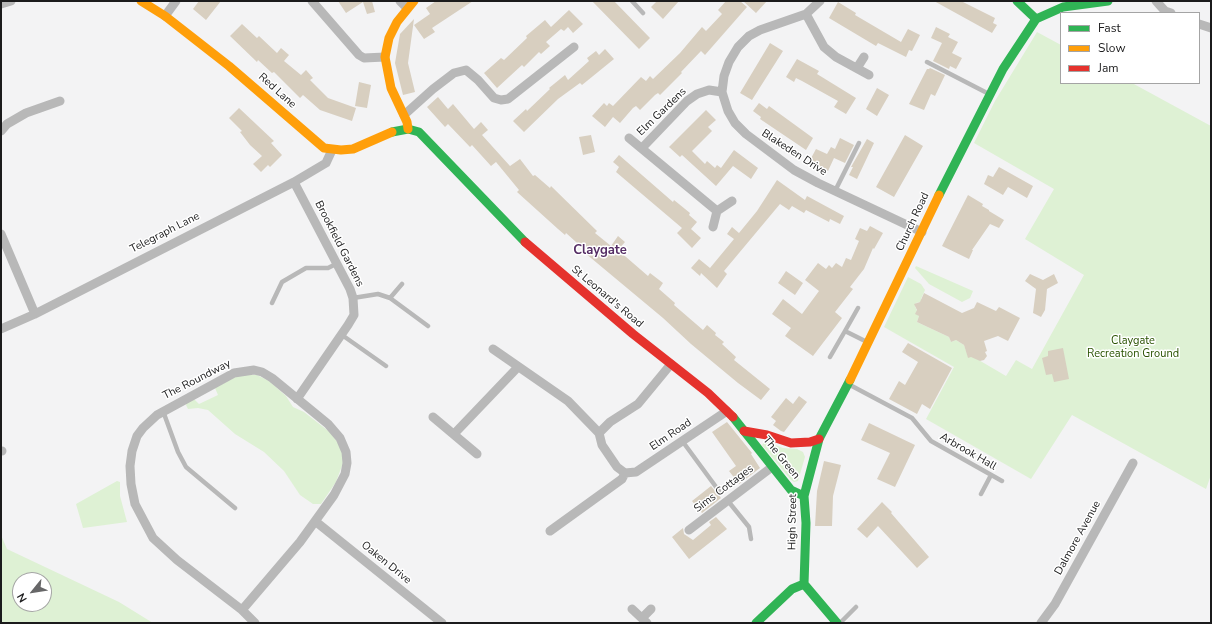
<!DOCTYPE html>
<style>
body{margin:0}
#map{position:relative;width:1212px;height:624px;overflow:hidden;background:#f3f3f4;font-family:"Nunito Sans",sans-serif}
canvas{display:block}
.frame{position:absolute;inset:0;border:2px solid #1b1b1c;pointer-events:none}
.legend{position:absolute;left:1060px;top:12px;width:140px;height:72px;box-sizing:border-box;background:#fff;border:1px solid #a4a4a4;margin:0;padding:5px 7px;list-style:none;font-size:12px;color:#1b1b1c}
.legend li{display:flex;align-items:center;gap:8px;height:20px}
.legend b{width:20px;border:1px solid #a4a4a4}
.north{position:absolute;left:12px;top:572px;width:40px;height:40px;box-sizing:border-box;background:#fff;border:1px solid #a4a4a4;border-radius:50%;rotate:240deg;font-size:11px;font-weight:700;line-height:16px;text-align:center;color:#1b1b1c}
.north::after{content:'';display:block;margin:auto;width:14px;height:18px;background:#676768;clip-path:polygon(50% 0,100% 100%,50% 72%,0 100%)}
</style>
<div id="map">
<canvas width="1212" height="624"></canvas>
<div class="frame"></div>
<ul class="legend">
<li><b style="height:5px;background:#30b455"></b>Fast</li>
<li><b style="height:5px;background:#ff9f0a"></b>Slow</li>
<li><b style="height:5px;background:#e5322d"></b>Jam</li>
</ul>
<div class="north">N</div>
</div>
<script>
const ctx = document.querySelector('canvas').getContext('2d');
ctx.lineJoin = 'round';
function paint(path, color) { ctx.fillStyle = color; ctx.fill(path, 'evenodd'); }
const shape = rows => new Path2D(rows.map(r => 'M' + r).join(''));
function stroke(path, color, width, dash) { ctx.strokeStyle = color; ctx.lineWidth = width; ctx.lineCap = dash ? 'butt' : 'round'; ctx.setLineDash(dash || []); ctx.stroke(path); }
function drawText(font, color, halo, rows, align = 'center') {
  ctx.font = font + ' "Nunito Sans",sans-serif'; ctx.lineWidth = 3; ctx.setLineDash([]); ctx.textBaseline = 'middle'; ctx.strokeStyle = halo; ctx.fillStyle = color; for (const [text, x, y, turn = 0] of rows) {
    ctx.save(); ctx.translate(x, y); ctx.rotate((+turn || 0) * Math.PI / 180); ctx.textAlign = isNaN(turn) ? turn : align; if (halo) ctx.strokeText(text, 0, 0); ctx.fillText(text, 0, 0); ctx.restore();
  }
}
paint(shape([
 [1037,32,1061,45,1061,83,1132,83,1211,126,1211,475,1206,489,1072,415,1031,479,926,419,954,367,884,327,908,277,921,284,925,290,921,299,924,301,916,303,915,306,919,316,917,322,949,337,951,342,956,340,964,345,968,356,975,355,977,359,1006,376,1016,360,1032,369,1084,275,1025,239,1054,189,974,143,995,101],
 [916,266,973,291,970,298,962,302,929,284,915,268],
 [246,375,257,375,269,381,286,396,293,407,304,412,331,433,338,443,342,451,343,463,336,482,321,504,313,504,300,495,284,471,264,452,235,434,208,410,198,408,188,409,186,405,188,401,194,399,199,404,218,395,215,388,237,376],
 [765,441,783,448,797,449,803,452,805,457,798,481,794,482,791,480,762,445],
 [117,481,120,482,120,496,127,522,83,528,76,504],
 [1,535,7,549,119,602,153,623,1,623],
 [20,580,44,580,44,604,20,604]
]), '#def1d4');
paint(shape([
 [199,1,221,1,206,20,193,9],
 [338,1,372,1,375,12,367,14,363,2,346,13],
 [436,1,473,1,432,28,435,32,424,39,414,25,430,14,426,8],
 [592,1,614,1,650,38,639,49],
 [657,1,679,1,663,19,651,7],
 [726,1,740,1,747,7,705,55,701,51,681,72,682,73,660,95,658,93,655,95,640,110,636,106,633,108,620,123,613,117,605,127,592,116,604,103,607,106,609,103,613,106,641,77,646,81,650,76,653,79,680,53,702,27,706,31,722,14,718,10],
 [743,1,767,1,756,13],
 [934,1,961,1,995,18,993,23,997,25,992,33],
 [838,2,856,13,855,15,901,42,908,29,920,35,912,51,909,50,906,57,878,43,876,46,829,18],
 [569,10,583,24,573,33,568,27,564,31,561,29,546,42,550,46,541,54,539,52,524,67,522,65,497,88,484,73,501,58,504,60,527,38,526,36,545,20,551,27],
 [414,19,408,63,415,92,403,95,395,63,400,34],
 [242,24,257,38,259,36,277,53,281,48,289,55,284,61,301,75,306,70,313,78,310,80,328,98,356,108,352,121,320,110,303,95,300,98,274,72,272,73,258,60,257,62,230,36],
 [936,27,950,34,948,37,958,42,952,53,962,58,956,69,950,66,949,69,933,61,942,43,931,38],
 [770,43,783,51,752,100,740,93],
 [605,49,614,59,582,85,580,83,558,99,524,132,513,121,526,109,527,111,550,89,549,88,565,75,568,80,589,61,587,58,596,51,599,55],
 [797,59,819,71,817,74,856,98,846,114,834,107,838,101,802,81,796,78,794,82,786,77],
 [930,68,945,75,935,96,931,94,924,110,909,104,927,69,929,69],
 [359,82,371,85,367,108,355,106],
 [877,88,889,95,877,116,866,109],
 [438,97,448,109,453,104,474,129,481,122,488,130,482,135,510,166,520,159,533,176,535,175,550,188,551,186,597,231,595,233,611,246,618,236,625,242,618,250,648,276,650,273,663,283,659,289,675,303,674,305,703,330,707,325,716,333,715,335,724,342,722,344,736,357,734,360,770,389,761,400,738,383,691,344,663,318,585,253,586,251,566,233,565,235,558,229,517,192,519,190,496,162,491,166,472,145,470,147,448,124,445,127,427,107],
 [759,103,767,109,769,106,813,138,806,150,760,119,761,117,753,111],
 [239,108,274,141,271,143,282,155,270,167,268,165,261,172,253,164,262,156,250,145,240,132,242,131,229,118],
 [706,110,716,120,708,127,712,131,692,151,705,164,707,161,715,168,717,165,721,168,734,150,758,168,751,179,733,166,716,186,682,155,680,157,669,147],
 [591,135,595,152,583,155,579,137],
 [905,135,923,146,894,197,876,187],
 [840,138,854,145,845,163,834,158,828,171,809,162,816,149,827,154,831,147,835,149],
 [867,139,874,143,857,179,849,175,853,167,851,167],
 [619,155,673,202,674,200,690,213,689,215,697,222,691,229,701,238,692,248,677,233,682,228,616,172,619,167,613,162],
 [999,167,1033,186,1027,198,1008,187,1003,195,984,184,988,175,993,177],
 [777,180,805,200,807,196,844,216,840,224,830,219,829,222,806,210,804,213,792,206,789,210,780,204,724,271,727,274,717,288,701,273,700,276,691,268,699,259,710,268,734,239,727,234,732,227,739,233,757,211],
 [968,195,983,204,982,206,989,210,989,211,1004,220,999,228,990,224,972,250,973,250,969,259,942,246],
 [870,226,883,233,874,249,873,248,864,269,850,287,853,289,835,312,842,318,813,356,785,336,791,328,772,314,783,299,802,314,819,291,805,280,818,263,826,269,829,265,832,268,836,263,842,267,846,258,851,260,859,241,855,239,860,228,867,231],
 [786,271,803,283,795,295,778,283],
 [1030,274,1043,280,1054,274,1058,283,1047,289,1045,310,1041,317,1033,313,1036,289,1025,281],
 [924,293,962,313,974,308,977,302,996,311,999,307,1020,318,1008,341,998,336,984,341,987,351,985,352,987,356,984,360,980,361,971,357,968,358,964,345,956,340,951,342,949,337,917,322,919,316,915,314,917,310,914,304,920,302],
 [908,343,952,368,930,409,922,404,917,414,889,399,899,381,905,385,918,362,902,352],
 [1063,348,1069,379,1054,382,1052,374,1046,375,1042,358,1048,356,1048,351],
 [799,396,807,402,784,432,781,431,773,425,776,421,771,417,786,398,793,404],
 [727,422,752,453,751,454,760,468,739,484,729,471,736,466,712,432],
 [869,423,915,445,895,487,877,479,890,453,861,440],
 [824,461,841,465,833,496,832,526,815,526,817,491],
 [711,486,721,498,702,513,692,501],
 [882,502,892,512,891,513,929,557,917,568,878,526,867,538,857,529],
 [716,517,727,529,689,559,672,537,683,528,684,534,693,540,711,525,709,522]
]), '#d8cfc0');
stroke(shape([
 [632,1,643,13],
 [927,62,989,94],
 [835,191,859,143],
 [353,298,378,294,390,298,402,284],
 [390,298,428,326],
 [272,303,282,282,306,268,328,268,336,264],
 [845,331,858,308],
 [342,335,386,366],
 [830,357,845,331,867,342],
 [850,385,912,418,931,441,1002,481],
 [163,411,178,452,186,467,235,508],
 [683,442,719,491],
 [981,494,991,475],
 [728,501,749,527,751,539],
 [840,623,856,607]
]), '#b8b8b8', 4.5);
stroke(shape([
 [312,1,359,55,364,58,385,57],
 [400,1,407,8],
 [820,1,806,14,760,30,749,36,738,47,729,62,724,76,722,92,728,111,735,123,746,134,794,170,818,183,922,232],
 [1156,1,1165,11,1171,13],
 [1,4,11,1],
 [806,14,824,47,836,57,869,75],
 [165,16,176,1],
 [1199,24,1211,28],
 [857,68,864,57],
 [404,115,433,89,454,73,466,70,478,80,494,98,501,100,508,99,574,47],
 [1,131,7,124,26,113,60,101],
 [629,138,717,211],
 [642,148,687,101,697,94,709,90,722,92],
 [294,182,350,289,353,298,354,315,348,325,297,399],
 [713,227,717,211,732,201],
 [1,234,35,314],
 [1,329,35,314,294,182,326,163,332,150],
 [493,349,568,401,599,433],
 [671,364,638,404,610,422,599,433,602,445,617,467,625,473,636,472,727,411],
 [433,417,477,454],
 [454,434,518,367],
 [1,451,2,451],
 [315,521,442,623],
 [689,530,772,467],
 [550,531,622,479,625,473],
 [632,609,647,623],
 [242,610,300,542,334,495,345,474,347,463,346,452,340,438,328,424,272,378,262,372,254,370,234,373,157,415,143,428,137,436,132,451,130,466,131,484,135,504,153,538,177,560,242,610,255,623],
 [642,618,651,609],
 [1041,623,1055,604,1133,463]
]), '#b8b8b8', 9);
stroke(shape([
 [1017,1,1036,19],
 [392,132,408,129,419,132,525,242],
 [939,195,1003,69,1036,19,1063,7,1108,1],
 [733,417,791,490,804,496],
 [804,584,806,523,804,496,819,439,850,380],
 [804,584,837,623],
 [756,623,792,589,804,584]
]), '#30b455', 9);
stroke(shape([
 [141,1,165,16,229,66,324,148,341,150,353,149,392,132],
 [408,129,407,122,391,88,385,57,389,38,397,22,414,1],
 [850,380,939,195]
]), '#ff9f0a', 9);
stroke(shape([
 [525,242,633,334,708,393,733,417],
 [744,431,767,435,791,443,810,442,819,439]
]), '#e5322d', 9);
drawText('11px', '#1b1b1c', '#fff', [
 ["Red Lane",277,91,42],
 ["Elm Gardens",662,112,-44],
 ["Blakeden Drive",794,153,33],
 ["Church Road",913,222,-65],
 ["Telegraph Lane",165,233,-27],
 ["Brookfield Gardens",339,244,63],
 ["St Leonard's Road",607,297,40],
 ["The Roundway",197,380,-27],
 ["Elm Road",671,435,-34],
 ["Arbrook Hall",968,452,30],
 ["The Green",781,458,51],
 ["Sims Cottages",724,489,-37],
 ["High Street",793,522,-89],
 ["Dalmore Avenue",1078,538,-61],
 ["Oaken Drive",386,563,39]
]);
drawText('11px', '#295201', '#fff', [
 ["Claygate",1133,341],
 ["Recreation Ground",1133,354]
]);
drawText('bold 13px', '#552e65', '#fff', [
 ["Claygate",600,251]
]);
</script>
